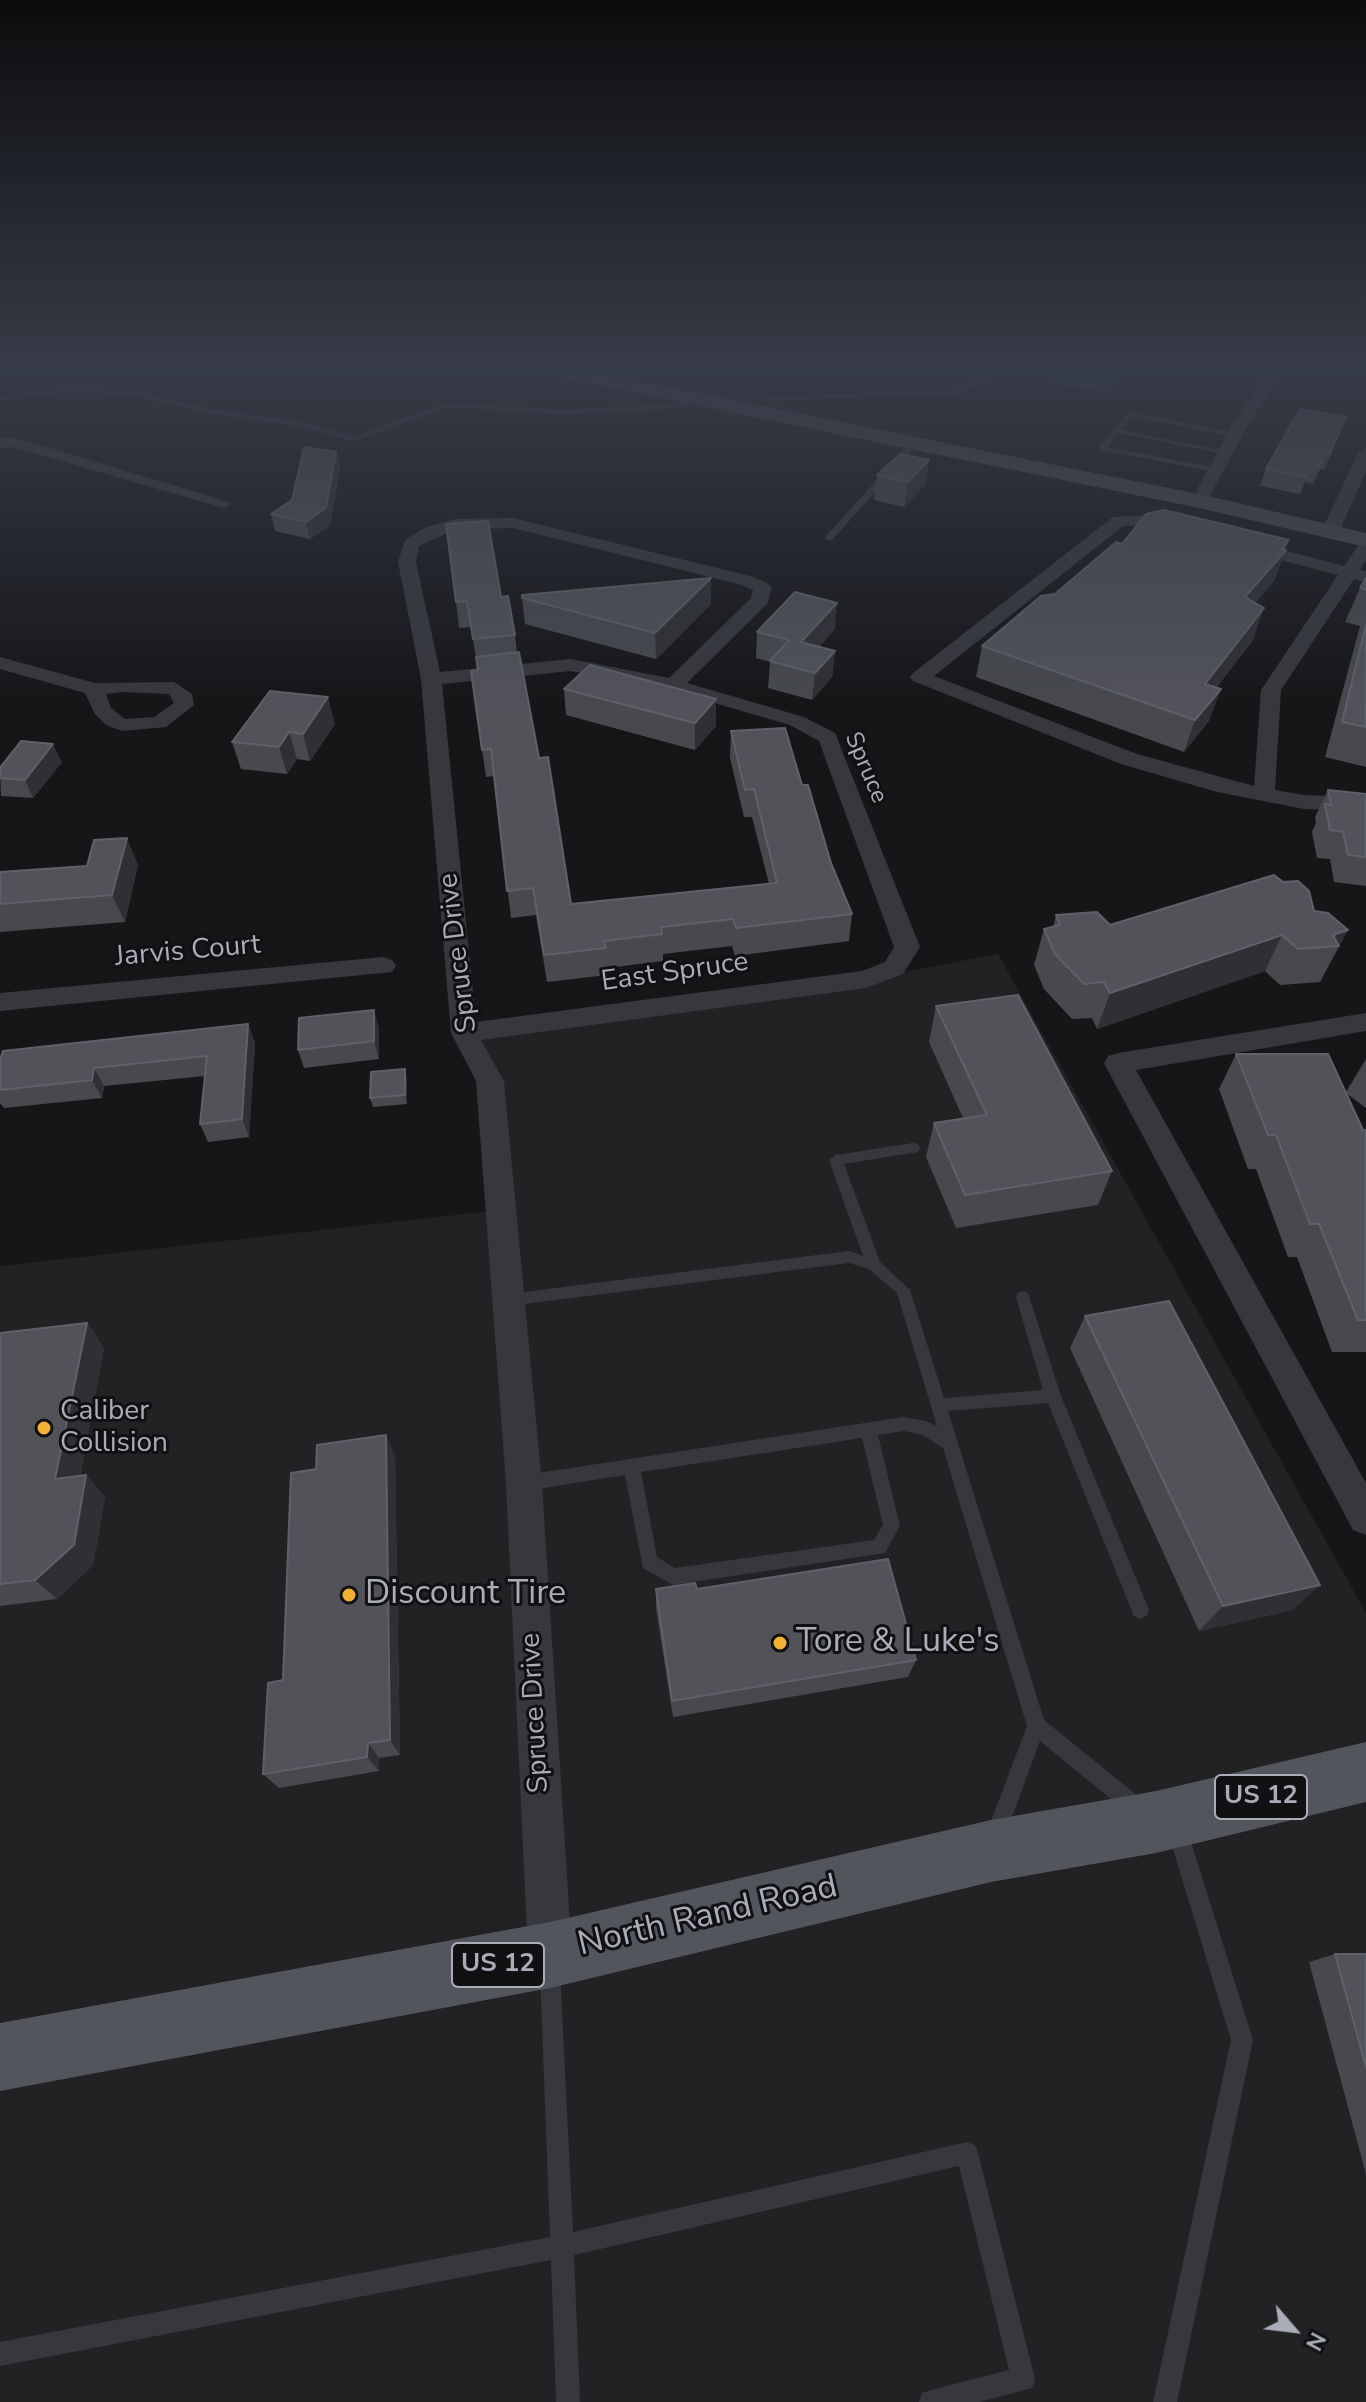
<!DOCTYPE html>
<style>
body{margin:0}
#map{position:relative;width:1366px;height:2402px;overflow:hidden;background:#161618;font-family:"Nunito Sans",sans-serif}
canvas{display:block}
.north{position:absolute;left:1254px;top:2290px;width:80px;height:80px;-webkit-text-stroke:6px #111113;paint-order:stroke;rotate:118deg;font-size:22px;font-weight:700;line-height:32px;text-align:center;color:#a8adb8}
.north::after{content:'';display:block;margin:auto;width:28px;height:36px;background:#a8adb8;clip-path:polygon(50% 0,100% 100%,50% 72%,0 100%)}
</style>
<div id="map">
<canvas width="1366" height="2402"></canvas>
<div class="north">N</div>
</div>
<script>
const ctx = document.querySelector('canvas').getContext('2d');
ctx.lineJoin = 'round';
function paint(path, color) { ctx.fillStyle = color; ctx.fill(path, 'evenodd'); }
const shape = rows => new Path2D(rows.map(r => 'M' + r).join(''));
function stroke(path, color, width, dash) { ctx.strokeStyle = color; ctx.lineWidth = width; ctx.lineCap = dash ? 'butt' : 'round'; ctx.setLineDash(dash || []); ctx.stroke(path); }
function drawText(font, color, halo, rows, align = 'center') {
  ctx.font = font + ' "Nunito Sans",sans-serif'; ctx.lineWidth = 6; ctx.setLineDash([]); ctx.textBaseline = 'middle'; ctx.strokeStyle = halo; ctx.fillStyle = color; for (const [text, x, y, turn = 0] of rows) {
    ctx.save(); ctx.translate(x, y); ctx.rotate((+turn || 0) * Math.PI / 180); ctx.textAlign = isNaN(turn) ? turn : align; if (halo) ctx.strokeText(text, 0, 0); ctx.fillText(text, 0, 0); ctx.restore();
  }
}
paint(shape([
 [998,954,1366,1613,1366,2402,0,2402,0,1266,500,1210,490,1081,464,1033,866,979]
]), '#222225');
paint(shape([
 [1054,372,1125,372,1107,392,1058,385,1048,380]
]), '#2c353c');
stroke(shape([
 [0,398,78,388,141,395,214,412,300,424,354,439,445,405,563,412,683,406],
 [764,399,963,391,990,372]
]), '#2c353c', 5);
paint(shape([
 [1130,412,1235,433,1239,435,1235,437,1132,416,1121,430,1230,452,1226,454,1118,433,1107,447,1219,468,1219,472,1216,472,1099,450,1099,446,1130,412],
 [912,441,919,443,832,540,826,540,826,536,912,441],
 [913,1143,918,1144,920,1148,918,1152,844,1164,880,1262,910,1290,944,1398,1043,1390,1016,1297,1018,1293,1023,1291,1028,1293,1061,1396,1149,1610,1146,1616,1140,1619,1134,1616,1048,1403,948,1411,1044,1720,1143,1800,1146,1807,1143,1814,1136,1817,1129,1814,1040,1741,1003,1841,996,1844,989,1841,986,1834,1027,1726,943,1448,923,1435,904,1431,878,1435,900,1526,885,1553,673,1585,643,1568,625,1475,525,1491,519,1488,517,1483,519,1478,525,1475,904,1417,926,1421,937,1426,897,1293,869,1269,849,1263,508,1306,503,1304,501,1300,503,1296,508,1294,849,1251,863,1256,829,1160,836,1155,913,1143],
 [862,1438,883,1525,874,1540,675,1568,657,1557,641,1472,862,1438],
 [1177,1819,1184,1822,1187,1829,1253,2040,1177,2402,1153,2402,1231,2040,1167,1829,1170,1822,1177,1819],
 [550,1961,557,1964,560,1971,573,2232,967,2142,975,2145,978,2153,1035,2379,1032,2388,980,2402,919,2402,922,2393,931,2390,1009,2370,959,2166,574,2255,580,2402,556,2402,551,2260,0,2366,0,2342,550,2237,540,1971,543,1964,550,1961]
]), '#37383d');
paint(shape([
 [1269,372,1283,372,1248,425,1207,501,1205,505,1193,505,1191,501,1232,425,1269,372],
 [0,438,20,439,232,503,224,508,13,447,0,448,0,438],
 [1366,448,1366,471,1339,532,1330,537,1324,536,1321,532,1358,453,1366,448],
 [1146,515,1191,529,1182,534,1146,525,1123,526,934,676,1137,754,1254,786,1261,690,1338,575,1238,549,1235,545,1244,540,1344,566,1360,543,1366,542,1366,560,1360,570,1366,571,1366,582,1354,579,1281,690,1275,790,1304,795,1366,797,1366,811,1304,809,1217,792,1121,764,913,681,910,677,913,673,1113,517,1146,515],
 [513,518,754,577,769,584,772,588,767,604,687,683,804,717,835,733,920,947,903,974,866,988,481,1040,504,1081,542,1484,572,1955,566,1971,550,1977,534,1971,528,1955,506,1484,476,1081,451,1033,421,679,398,562,405,540,424,528,455,519,513,518],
 [513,528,742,585,753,590,751,598,669,678,571,659,440,672,416,562,419,546,456,529,513,528],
 [571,671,670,690,790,725,819,741,894,947,885,962,862,971,476,1022,442,684,571,671],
 [0,657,95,683,174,682,192,694,194,705,166,727,122,731,106,725,95,714,85,693,0,669,0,657],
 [123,692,169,694,174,703,154,717,125,719,111,708,106,694,123,692],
 [383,957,392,960,396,966,392,972,0,1011,0,993,383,957],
 [1366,1013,1366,1031,1136,1070,1366,1483,1366,1535,1353,1530,1104,1063,1108,1056,1118,1053,1366,1013]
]), '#37383d');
paint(shape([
 [554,372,595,372,1199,494,1366,533,1366,547,1199,508,564,378,554,372]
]), '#45474d');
paint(shape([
 [1366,1742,1366,1802,1156,1853,991,1882,550,1988,0,2091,0,2023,550,1922,991,1820,1156,1791,1366,1742]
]), '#53555c');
paint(shape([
 [1366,372,1366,379,1345,373,1345,372],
 [1340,433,1324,470,1320,469,1313,484,1305,482,1300,494,1260,486,1266,469],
 [336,452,340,469,330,525,310,539,275,531,271,514,292,500],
 [929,460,926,484,904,507,874,500,877,475],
 [1289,540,1274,581,1255,603,1253,640,1216,688,1209,721,1184,752,976,677,982,646,1055,594,1122,544],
 [1366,578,1366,767,1325,757,1360,626,1345,622,1360,588],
 [501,597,515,635,517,653,539,758,571,904,769,884,752,817,744,817,730,758,731,731,802,785,831,863,852,914,849,941,735,956,732,946,663,954,663,961,607,968,608,975,547,982,536,915,511,918,494,776,486,777,471,671,478,670,471,627,459,628,456,602],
 [522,598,711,604,656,659,525,624],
 [835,629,819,647,835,651,832,677,812,700,768,688,770,662,756,658,757,632],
 [564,689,716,699,716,726,695,750,566,715],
 [335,724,310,761,297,759,287,774,241,769,232,742],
 [62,762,33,798,1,796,0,768],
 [1328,790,1366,794,1366,886,1334,882,1330,859,1317,858,1312,832,1316,823,1315,817],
 [138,865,125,922,0,932,0,872],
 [1314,911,1348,930,1320,982,1280,985,1265,971,1097,1029,1092,1018,1072,1019,1044,989,1034,965,1044,929,1053,927,1056,915,1110,925],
 [936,1006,1112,1171,1098,1205,956,1228,926,1157,934,1123,963,1118,929,1042],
 [379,1028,379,1059,304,1068,298,1050],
 [255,1042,249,1137,208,1142,200,1124,205,1076,104,1086,102,1098,4,1108,0,1103,0,1060],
 [1236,1054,1346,1092,1366,1059,1366,1108,1346,1093,1363,1130,1366,1130,1366,1352,1332,1352,1297,1257,1288,1257,1256,1169,1248,1169,1219,1089],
 [407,1078,407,1104,373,1107,370,1098],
 [1085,1316,1320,1585,1292,1610,1199,1631,1070,1348],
 [87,1323,104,1348,80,1476,86,1475,105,1497,93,1565,57,1599,0,1606,0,1333],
 [386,1435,395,1457,400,1755,379,1758,379,1771,279,1788,263,1774,283,1680,316,1469],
 [656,1589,697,1589,916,1660,908,1677,673,1717,656,1608],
 [1335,1954,1366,1954,1366,2174,1309,1962]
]), '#47494d');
paint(shape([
 [336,452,340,469,330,525,310,539,306,522],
 [929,460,926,484,904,507,908,482],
 [1289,540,1274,581,1234,628,1245,597],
 [711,578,711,604,656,659,655,633],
 [837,603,835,629,799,668,801,642],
 [1264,608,1253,640,1194,716,1205,684],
 [835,651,832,677,812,700,815,673],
 [1221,689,1209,721,1184,752,1195,720],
 [328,697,335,724,310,761,303,734],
 [716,699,716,726,695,750,695,723],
 [289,732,297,759,287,774,279,747],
 [53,744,62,762,33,798,25,780],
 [127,838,138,865,125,922,112,895],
 [1348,930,1329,966,1328,966,1339,946,1333,935],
 [1282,935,1265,971,1097,1029,1110,993],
 [374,1010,379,1028,379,1059,374,1041],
 [248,1024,255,1042,249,1137,242,1119],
 [94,1068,104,1086,102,1098,92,1080],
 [405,1069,407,1078,407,1104,405,1095],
 [87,1323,104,1348,75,1501,55,1479],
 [386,1435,395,1457,400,1755,390,1740],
 [86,1475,105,1497,93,1565,57,1599,35,1580],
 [1320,1585,1292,1610,1199,1631,1223,1606],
 [368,1743,379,1758,379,1771,367,1757]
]), '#2f3033');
const building = shape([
 [1300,409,1346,417,1330,453,1326,452,1319,467,1311,466,1306,477,1266,469,1300,409],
 [304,447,336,452,326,508,306,522,271,514,292,500,304,447],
 [900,454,929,460,908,482,877,475,900,454],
 [1164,510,1289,540,1282,549,1286,550,1245,597,1264,608,1205,684,1221,689,1195,720,982,646,1041,596,1055,594,1116,542,1122,544,1146,514,1164,510],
 [488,521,501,597,508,596,515,635,473,639,467,601,456,602,446,524,488,521],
 [711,578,655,633,522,598,522,595,711,578],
 [1366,578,1366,590,1360,588,1366,578],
 [795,592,837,603,801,642,835,651,815,673,770,661,789,640,757,632,795,592],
 [1366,625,1366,727,1342,722,1366,625],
 [519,652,539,758,548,757,571,904,777,883,754,789,745,790,731,731,785,728,802,785,808,785,831,863,852,914,736,928,733,919,661,927,662,934,604,941,606,948,544,955,533,888,507,891,491,749,482,750,471,671,478,670,476,657,519,652],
 [590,665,716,699,695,723,564,689,590,665],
 [270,691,328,697,303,734,289,732,279,747,232,742,270,691],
 [21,741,53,744,25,780,0,778,0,768,21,741],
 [1328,790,1366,794,1366,857,1348,855,1343,832,1330,830,1325,804,1331,805,1328,790],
 [127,838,112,895,0,904,0,872,87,866,94,840,127,838],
 [1274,875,1283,882,1298,881,1309,891,1314,911,1328,913,1348,930,1333,935,1339,946,1298,949,1282,935,1110,993,1104,982,1084,984,1055,954,1044,929,1060,925,1056,915,1097,912,1110,925,1274,875],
 [1018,995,1112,1171,965,1195,934,1123,987,1115,936,1006,1018,995],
 [374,1010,374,1041,298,1050,299,1018,374,1010],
 [248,1024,242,1119,200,1124,207,1056,94,1068,92,1080,0,1090,0,1060,3,1051,248,1024],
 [1236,1054,1328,1054,1363,1130,1366,1130,1366,1320,1358,1320,1319,1224,1310,1224,1276,1135,1268,1135,1236,1054],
 [405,1069,405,1095,370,1098,371,1072,405,1069],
 [1169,1301,1320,1585,1223,1606,1085,1316,1169,1301],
 [87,1323,55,1479,86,1475,74,1545,35,1580,0,1584,0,1333,87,1323],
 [386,1435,390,1740,368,1743,367,1757,263,1774,268,1683,283,1680,291,1473,316,1469,317,1445,386,1435],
 [888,1559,916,1660,672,1701,656,1589,695,1583,697,1589,888,1559],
 [1335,1954,1366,1954,1366,2067,1335,1954]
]);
paint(building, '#525359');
stroke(building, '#5f6168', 2);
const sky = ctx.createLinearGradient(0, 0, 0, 709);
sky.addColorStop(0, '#0c0c0d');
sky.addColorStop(0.52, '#363c48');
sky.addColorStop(1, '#363c4800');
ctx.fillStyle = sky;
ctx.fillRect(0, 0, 1366, 709);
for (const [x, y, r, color] of [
 [44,1428,8,"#f2b134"],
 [349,1595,8,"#f2b134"],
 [780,1643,8,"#f2b134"]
]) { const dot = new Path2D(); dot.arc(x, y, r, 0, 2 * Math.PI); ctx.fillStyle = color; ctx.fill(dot); stroke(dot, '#111113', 3); }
drawText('24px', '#a8adb8', '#111113', [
 ["Spruce",865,768,67]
]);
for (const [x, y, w] of [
 [1261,1797,92],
 [498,1965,92]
]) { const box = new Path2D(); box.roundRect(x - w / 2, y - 22, w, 44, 6); ctx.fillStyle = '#111113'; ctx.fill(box); stroke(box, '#a8adb8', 2); }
drawText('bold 26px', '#a8adb8', null, [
 ["US 12",1261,1797],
 ["US 12",498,1965]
]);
drawText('28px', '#a8adb8', '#111113', [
 ["Jarvis Court",188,952,-5],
 ["Spruce Drive",459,953,-97],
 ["East Spruce",675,973,-8],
 ["Spruce Drive",536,1713,-93]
]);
drawText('28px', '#a8adb8', '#111113', [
 ["Caliber",60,1412],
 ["Collision",60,1444]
], 'left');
drawText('34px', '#a8adb8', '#111113', [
 ["Discount Tire",365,1595],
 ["Tore & Luke's",796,1643]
], 'left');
drawText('34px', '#a8adb8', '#111113', [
 ["North Rand Road",708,1917,-13]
]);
</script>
